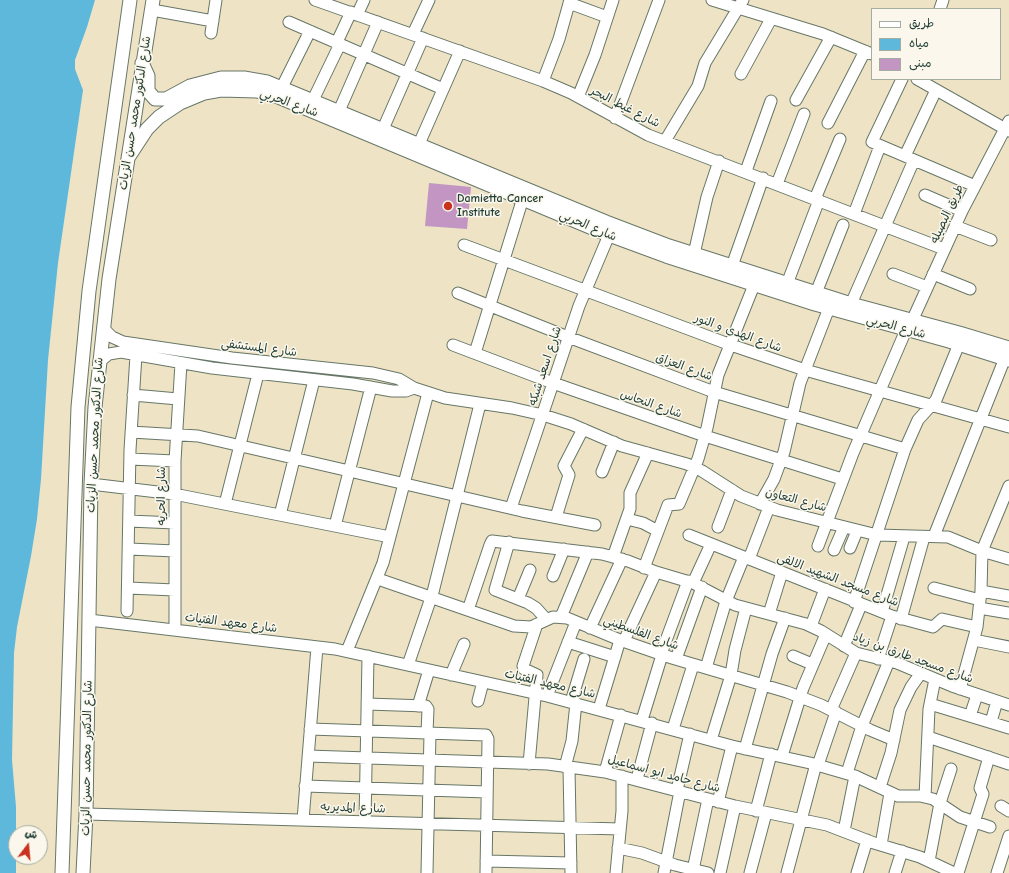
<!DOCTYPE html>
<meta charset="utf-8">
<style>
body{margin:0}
#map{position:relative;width:1009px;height:873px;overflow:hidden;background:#eee3c5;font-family:"Comic Neue","Playpen Sans Arabic",sans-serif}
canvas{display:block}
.legend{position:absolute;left:871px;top:8px;width:130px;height:72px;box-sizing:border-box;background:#fbf7ec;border:1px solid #a3ada2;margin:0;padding:5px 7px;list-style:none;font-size:12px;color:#1f3d34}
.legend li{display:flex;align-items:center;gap:8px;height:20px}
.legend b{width:20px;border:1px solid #a3ada2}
.north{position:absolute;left:8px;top:825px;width:40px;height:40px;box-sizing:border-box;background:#fbf7ec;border:1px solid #a3ada2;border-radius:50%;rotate:16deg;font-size:11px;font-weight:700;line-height:16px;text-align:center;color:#1f3d34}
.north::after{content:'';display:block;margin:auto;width:14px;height:18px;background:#c8321e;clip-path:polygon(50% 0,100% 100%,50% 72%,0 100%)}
</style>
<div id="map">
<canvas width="1009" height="873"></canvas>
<ul class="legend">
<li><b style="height:5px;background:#fff"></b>طريق</li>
<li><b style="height:11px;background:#5eb8dc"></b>مياه</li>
<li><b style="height:11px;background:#c395c2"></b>مبنى</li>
</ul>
<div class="north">ش</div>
</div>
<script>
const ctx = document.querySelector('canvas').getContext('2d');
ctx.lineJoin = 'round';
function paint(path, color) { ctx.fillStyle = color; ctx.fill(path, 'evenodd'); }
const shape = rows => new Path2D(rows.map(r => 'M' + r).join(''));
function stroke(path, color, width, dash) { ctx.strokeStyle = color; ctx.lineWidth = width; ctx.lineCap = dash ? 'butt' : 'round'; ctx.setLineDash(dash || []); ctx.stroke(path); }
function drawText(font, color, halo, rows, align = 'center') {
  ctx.font = font + ' "Comic Neue","Playpen Sans Arabic",sans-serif'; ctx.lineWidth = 3; ctx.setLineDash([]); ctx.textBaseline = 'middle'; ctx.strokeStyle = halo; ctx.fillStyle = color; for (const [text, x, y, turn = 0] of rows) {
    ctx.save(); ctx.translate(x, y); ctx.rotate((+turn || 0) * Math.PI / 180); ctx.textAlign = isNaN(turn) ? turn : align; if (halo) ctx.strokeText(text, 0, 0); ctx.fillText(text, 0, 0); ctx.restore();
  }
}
paint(shape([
 [0,0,95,0,87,27,75,60,75,69,83,90,58,263,48,360,41,479,37,519,31,556,17,627,14,653,12,760,16,807,16,873,0,873]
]), '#5eb8dc');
paint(shape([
 [429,183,471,187,467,229,425,226]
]), '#c395c2');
const minor = shape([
 [315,0,543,81,571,93,648,135,944,249],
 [712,0,823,34,872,54],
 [569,3,607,17],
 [940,9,943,0],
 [152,10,213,21],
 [357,15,364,0],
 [289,22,443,89],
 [211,33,216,0],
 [413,34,429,0],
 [337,42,351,12],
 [741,74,771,19],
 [902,79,872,142,975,186],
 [917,79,1009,131],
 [543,81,559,39,570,0],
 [282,87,310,31],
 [578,97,595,55,613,0],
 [313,100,340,44],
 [796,100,831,37],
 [339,111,378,22],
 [615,118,659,0],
 [828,123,865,51],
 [383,129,423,38],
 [665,141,698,86,705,63,743,0],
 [419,144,460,51],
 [905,156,936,90],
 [746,171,771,101],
 [777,184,804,114],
 [925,195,962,211],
 [815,199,840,139],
 [854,214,880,146],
 [955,226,991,240],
 [464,245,731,345,805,370,1009,427],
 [694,254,707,197,719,161],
 [732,266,763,178],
 [893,274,927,287],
 [933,274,970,289],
 [787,284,819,200],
 [458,293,568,337,714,392,905,449],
 [816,293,843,225],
 [851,304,914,160],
 [912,321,962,211,1009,121],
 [103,328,112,337,123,342,232,358,373,373,399,379,414,388,445,398,512,408,543,415,571,424,622,446,687,464,702,471,741,496,777,510,877,535,948,537,982,551,1009,559],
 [453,345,553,383,705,436,842,479],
 [475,353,523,198],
 [99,362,109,354,121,352,212,368,353,384,392,391,406,391,414,388],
 [133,395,178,399],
 [131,432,198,436,522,511,595,525],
 [130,459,175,461],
 [602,472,614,442],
 [91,484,174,494,390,537],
 [225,504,258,374],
 [760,504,774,479,784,452,800,383,829,308],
 [511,508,579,306,609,235],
 [280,515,314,380],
 [556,517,569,475,564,466,565,464,583,429],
 [627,519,643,523,658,531],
 [129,521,175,523],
 [335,526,371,387],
 [718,527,732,490],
 [689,535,892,616,933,627,942,619,977,627],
 [934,536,1005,358],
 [509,542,495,590,528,603,536,608,546,619],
 [818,546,853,453,906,330],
 [850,548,857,531],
 [129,549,175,551],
 [834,550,844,527],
 [613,557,630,509,630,493,648,453],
 [749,559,769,507],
 [644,568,668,505,679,504,698,459,707,428,718,375,754,285],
 [553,576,564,549],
 [378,579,514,626,531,627,553,617,567,618,620,640,672,658,787,692,821,705,870,730,894,740],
 [693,583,711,544],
 [128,588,175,590],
 [934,588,980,600],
 [981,591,1009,596],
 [518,599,530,570],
 [854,602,905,449,918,420,936,400,959,344],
 [979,608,1009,613],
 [468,610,490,545,492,541,602,554,628,561,656,572,693,583,735,605,806,624,821,631,856,653,897,663,952,686,1009,705],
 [127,611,130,450,136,355],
 [882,612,904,537],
 [769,614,782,572],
 [561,617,588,552],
 [901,619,924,537],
 [89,620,335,649,547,696,732,746,810,763,855,776,898,796,920,796,933,799,960,817,990,827],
 [811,626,825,589],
 [590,628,622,559],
 [175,629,175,461,181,363],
 [974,640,1009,647],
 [624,641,656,572],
 [568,642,615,657],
 [844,646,861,605],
 [347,651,383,563,428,393],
 [661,654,688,581],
 [793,656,812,664],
 [676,659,702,587],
 [878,659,892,616],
 [408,665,433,592,480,404],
 [706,668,726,601,744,557],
 [451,675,464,644],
 [960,689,977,627,981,591,982,551,1009,486],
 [547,696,576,622],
 [478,701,483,682],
 [571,702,584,659],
 [367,704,426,706,428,709,427,733],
 [930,704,1009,728],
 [418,706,429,670],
 [599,709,620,640],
 [831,710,856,653],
 [970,716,977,695],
 [642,720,662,655],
 [991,722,997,701],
 [310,729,486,735,488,739,486,873],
 [673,729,693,665],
 [928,737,1009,764],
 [711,740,731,675,735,650,746,608],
 [745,749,772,654,785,618],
 [308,756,548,764,605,772,735,806,827,825,874,843,920,857,954,873],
 [782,756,803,688,826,634],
 [529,764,537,675,524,669,523,666,537,624],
 [818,765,836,712],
 [565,767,572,741,576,703],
 [569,768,571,873],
 [605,772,621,715],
 [847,773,862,726,889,661],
 [637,779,652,723],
 [305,786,487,792],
 [880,787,891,753,900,710,911,687,921,673],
 [677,790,690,734],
 [925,797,929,709,935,679],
 [718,802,732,746],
 [1001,806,1009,811],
 [756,811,771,754],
 [86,814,620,829],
 [303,820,317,647],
 [365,822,368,656],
 [844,831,855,776],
 [881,845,890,793],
 [618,848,642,853,675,865,708,873],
 [486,861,571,863],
 [929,861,940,803,951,769],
 [693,870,708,799],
 [427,873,430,733],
 [616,873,622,811,622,776],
 [664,873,680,791],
 [720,873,735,806],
 [750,873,766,813],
 [787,873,816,764],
 [857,873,867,840],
 [895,873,902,851],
 [958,873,983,794,980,788,989,757],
 [997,873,1009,836]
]);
const tertiary = shape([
 [142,63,148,76,148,91,155,99,166,99,190,86,221,78,244,78,267,82,606,222,669,246,851,304,959,333,1009,348],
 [128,158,147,129,159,117,180,103,204,93,221,90,257,91,276,96,609,235,666,256,815,304,949,341,1009,360],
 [62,873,78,407,89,291,130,0],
 [83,873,86,814,91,484,95,407,109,279,153,0]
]);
stroke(minor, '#677767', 13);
stroke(tertiary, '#677767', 15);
stroke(minor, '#fff', 11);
stroke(tertiary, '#fff', 13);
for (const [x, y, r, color] of [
 [448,206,5,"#c8321e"]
]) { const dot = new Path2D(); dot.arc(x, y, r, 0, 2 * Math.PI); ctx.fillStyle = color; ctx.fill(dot); stroke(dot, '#fbf7ec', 1.5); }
drawText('12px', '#1f3d34', '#fbf7ec', [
 ["شارع الحربي",289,103,20],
 ["شارع غيط البحر",625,107,27],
 ["شارع الدكتور محمد حسن الزيات",135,113,-81],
 ["طريق البصيله",947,214,-65],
 ["شارع الحربي",588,226,23],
 ["شارع الحربي",896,327,15],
 ["شارع الهدى و النور",738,333,20],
 ["شارع المستشفى",259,348,7],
 ["شارع اسعد شبكه",545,366,-72],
 ["شارع العزاق",684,367,20],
 ["شارع النحاس",651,404,19],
 ["شارع الدكتور محمد حسن الزيات",95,435,-87],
 ["شارع الحريه",162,496,-90],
 ["شارع التعاون",796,500,15],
 ["شارع مسجد الشهيد الالفى",838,580,21],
 ["شارع معهد الفتيات",231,623,7],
 ["شارع الفلسطيني",641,633,20],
 ["شارع مسجد طارق بن زياد",913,658,20],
 ["شارع معهد الفتيات",550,684,13],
 ["شارع الدكتور محمد حسن الزيات",87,758,-89],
 ["شارع حامد ابو اسماعيل",664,774,15],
 ["شارع المديريه",353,808,2]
]);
drawText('bold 12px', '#1f3d34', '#fbf7ec', [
 ["Damietta Cancer",457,199],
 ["Institute",457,213]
], 'left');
</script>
